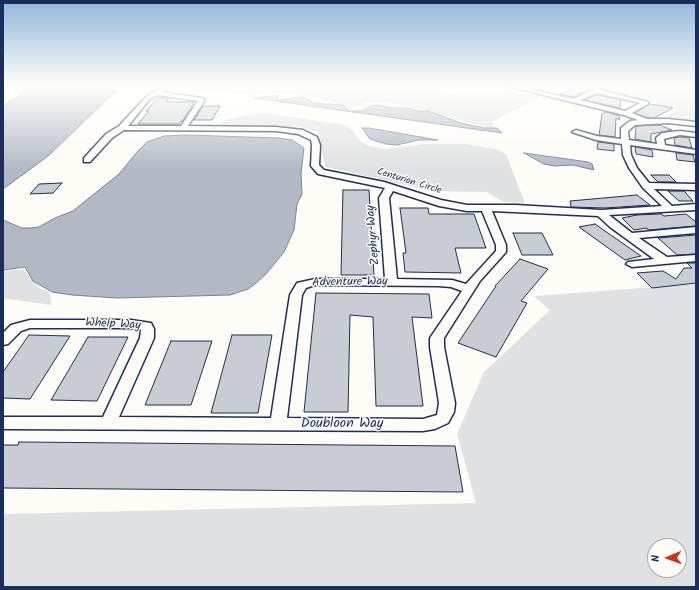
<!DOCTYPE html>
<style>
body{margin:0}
#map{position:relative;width:699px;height:590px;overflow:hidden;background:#fdfcf7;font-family:Kalam,sans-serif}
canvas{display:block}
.frame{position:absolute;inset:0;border:4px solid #1b2f5e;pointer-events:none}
.north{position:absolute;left:647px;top:538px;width:40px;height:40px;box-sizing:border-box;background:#fdfcf7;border:1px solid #a3aaba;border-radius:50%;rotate:268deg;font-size:11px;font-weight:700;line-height:16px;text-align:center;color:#1b2f5e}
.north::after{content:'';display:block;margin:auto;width:14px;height:18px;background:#c8321e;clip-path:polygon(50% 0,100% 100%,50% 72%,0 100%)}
</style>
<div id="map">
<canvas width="699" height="590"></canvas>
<div class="frame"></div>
<div class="north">N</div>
</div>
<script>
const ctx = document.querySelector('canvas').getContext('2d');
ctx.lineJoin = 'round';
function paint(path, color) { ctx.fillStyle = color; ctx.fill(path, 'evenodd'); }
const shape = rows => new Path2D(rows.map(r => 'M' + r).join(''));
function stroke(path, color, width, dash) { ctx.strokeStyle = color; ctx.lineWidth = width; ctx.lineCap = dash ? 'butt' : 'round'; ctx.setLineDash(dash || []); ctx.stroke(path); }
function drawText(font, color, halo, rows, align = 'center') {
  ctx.font = font + ' Kalam,sans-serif'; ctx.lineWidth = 3; ctx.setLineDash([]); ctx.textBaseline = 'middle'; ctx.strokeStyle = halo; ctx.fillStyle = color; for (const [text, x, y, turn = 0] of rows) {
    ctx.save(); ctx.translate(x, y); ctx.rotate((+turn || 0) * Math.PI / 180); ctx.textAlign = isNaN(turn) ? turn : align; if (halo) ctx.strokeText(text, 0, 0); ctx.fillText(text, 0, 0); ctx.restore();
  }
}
paint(shape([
 [179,86,423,86,447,94,511,92,540,96,492,122,493,129,451,118,427,110,384,102,368,102,348,110,337,103,299,95,270,93,254,95,175,88],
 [588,86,696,86,696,121,665,117,680,109],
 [266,113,345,125,352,130,360,141,369,146,384,149,427,144,465,144,496,149,506,154,525,203,504,202,487,192,432,191,326,167,317,137,319,132,302,127,219,125,226,120,252,114],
 [23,269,38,287,50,293,51,305,3,298,3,271],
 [696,284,696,587,3,587,3,514,476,503,457,434,484,372,550,310,534,296],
 [655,546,679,546,679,570,655,570]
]), '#e0e1e3');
const water = shape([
 [32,86,121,86,48,156,3,189,3,106,32,86],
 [279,95,277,99,278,100,303,97,314,103,343,105,348,111,363,111,370,106,377,105,394,108,408,108,418,111,428,111,461,123,484,128,497,128,502,133,254,98,279,95],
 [362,128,369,128,438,140,418,140,397,145,386,144,370,139,362,128],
 [185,135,279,138,292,140,304,148,301,173,302,194,297,204,294,230,284,252,266,274,255,284,248,289,230,295,117,298,72,295,52,292,33,281,25,267,3,270,3,220,22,228,30,228,39,227,55,218,73,211,119,174,137,152,147,142,164,136,185,135],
 [524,153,588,162,592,164,594,170,573,165,555,166,544,164,524,153]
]);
paint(water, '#b3b8c5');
stroke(water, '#76819c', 1);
const building = shape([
 [575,87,589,90,574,97,560,94,575,87],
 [597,95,621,100,620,108,585,100,597,95],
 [158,98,170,98,166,102,194,102,184,119,178,124,138,124,149,111,146,111,158,98],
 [649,104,658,105,673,108,654,118,647,118,635,113,649,104],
 [203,106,220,106,212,120,194,120,203,106],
 [606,112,620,116,619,120,616,118,615,137,599,135,602,114,606,112],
 [659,125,672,130,651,134,651,142,635,139,636,126,659,125],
 [680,137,689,138,692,148,675,145,674,138,680,137],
 [598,142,614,144,614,151,597,149,598,142],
 [635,147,652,150,653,157,636,154,635,147],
 [676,153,693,155,695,162,677,160,676,153],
 [651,175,669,175,676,182,658,182,651,175],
 [62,183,53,193,30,194,39,184,62,183],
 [343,190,369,190,374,275,341,275,343,190],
 [668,191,684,191,693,201,679,201,668,191],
 [637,195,650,205,605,208,571,207,570,201,637,195],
 [400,208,428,208,429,214,474,214,486,248,455,248,461,273,405,272,403,253,406,253,400,208],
 [661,214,664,216,686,214,696,222,696,226,648,230,647,228,634,230,622,218,637,215,661,214],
 [595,224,628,247,641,256,625,260,579,227,595,224],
 [513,233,542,233,553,255,522,255,513,233],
 [696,235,696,254,677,255,658,238,696,235],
 [520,259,548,269,521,301,527,303,496,357,458,343,496,286,495,286,520,259],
 [687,263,696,263,696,283,652,288,637,273,663,271,676,279,684,268,692,268,687,263],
 [316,293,429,294,432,318,412,317,423,406,376,406,373,317,350,315,348,412,304,412,316,293],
 [29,335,70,336,30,399,3,398,3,372,29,335],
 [232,335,272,335,258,413,211,413,232,335],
 [88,337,128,337,97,401,51,400,88,337],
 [171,341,212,341,191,405,145,405,171,341],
 [19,442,455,446,463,492,3,488,3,445,18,445,19,442]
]);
paint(building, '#c9ccd3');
stroke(building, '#1b2f5e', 1);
const street = shape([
 [163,86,171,86,162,92,202,98,205,100,188,126,276,127,303,130,317,137,320,145,319,165,324,170,384,182,441,200,467,205,516,205,601,210,662,206,643,188,629,168,623,155,622,144,596,140,572,132,576,130,597,136,621,139,621,128,630,121,638,120,624,115,507,86,518,86,573,99,596,89,648,102,648,104,632,113,647,119,668,119,696,122,696,126,668,123,635,125,628,131,629,140,657,144,656,138,662,133,680,131,696,133,696,137,680,135,664,139,665,145,696,150,696,154,630,145,631,155,637,168,649,183,696,184,696,190,654,189,672,206,696,204,696,210,609,215,632,233,696,227,696,233,639,238,667,257,696,255,696,261,632,267,626,264,628,262,654,259,610,227,598,216,492,211,506,245,506,252,480,281,444,338,444,347,455,403,454,412,448,423,435,429,423,431,3,429,3,417,103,417,140,338,141,330,131,328,30,328,21,331,8,344,3,345,3,333,11,325,30,320,131,320,151,323,154,329,154,338,119,417,271,418,290,295,297,283,315,279,385,279,379,198,385,188,318,174,311,166,312,145,311,140,298,134,276,131,124,130,112,138,90,162,84,162,84,158,106,134,119,126,146,97,163,86],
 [597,93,640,103,625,111,580,100,597,93],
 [157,95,198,101,181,126,128,126,150,99,157,95],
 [393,191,439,206,467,211,482,211,496,245,496,251,466,284,452,280,397,279,389,198,393,191],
 [315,285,438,286,451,287,462,291,430,338,430,347,439,403,437,415,423,419,287,418,302,295,306,288,315,285]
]);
stroke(street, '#1b2f5e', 3);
paint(street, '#fdfcf7');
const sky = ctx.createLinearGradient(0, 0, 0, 169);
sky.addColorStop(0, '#93b6da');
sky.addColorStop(0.51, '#fefefb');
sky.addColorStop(1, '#fefefb00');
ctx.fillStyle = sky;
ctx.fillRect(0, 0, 699, 169);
drawText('10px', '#1b2f5e', '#fdfcf7', [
 ["Centurion Circle",409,182,17]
]);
drawText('12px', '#1b2f5e', '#fdfcf7', [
 ["Zephyr Way",374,235,-95],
 ["Adventure Way",350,283,-1],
 ["Whelp Way",113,325,3]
]);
drawText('14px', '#1b2f5e', '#fdfcf7', [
 ["Doubloon Way",342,425]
]);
</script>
